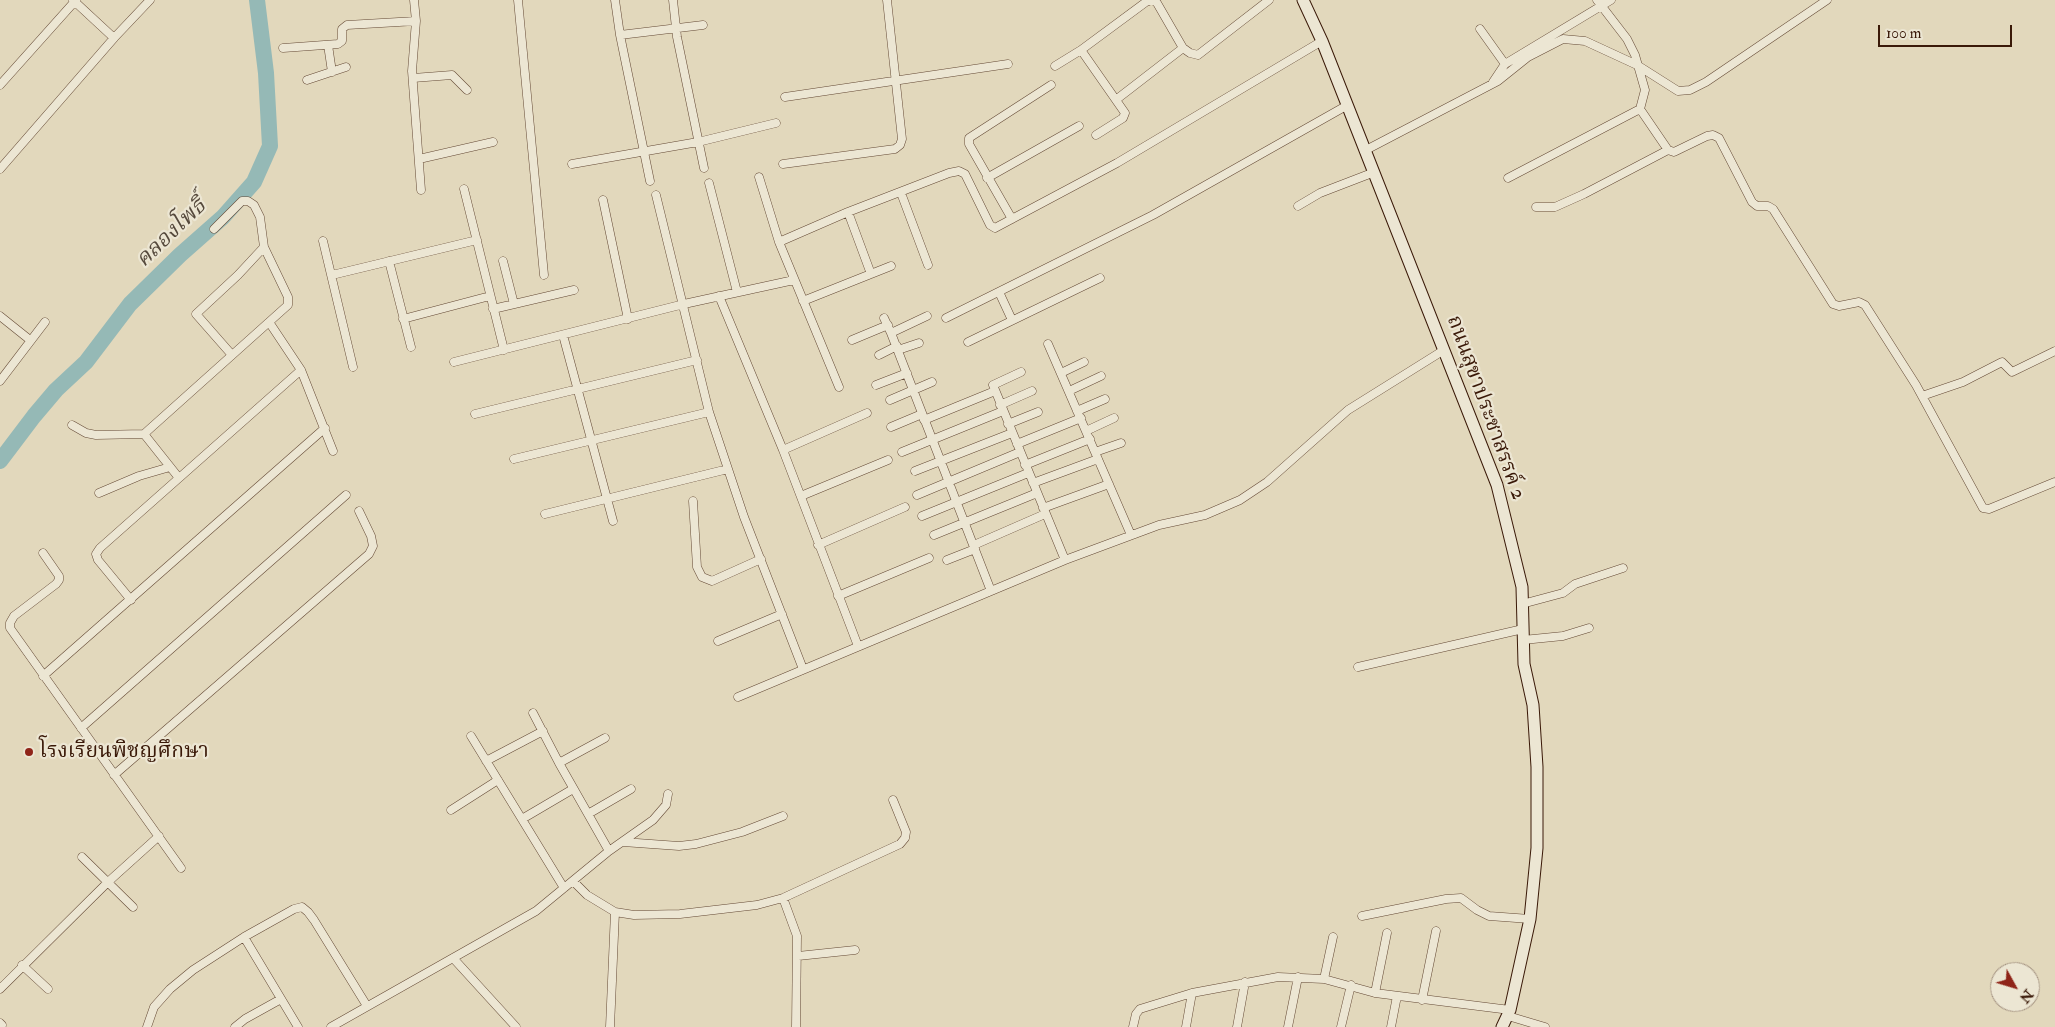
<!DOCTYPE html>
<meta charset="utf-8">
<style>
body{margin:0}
#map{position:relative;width:2055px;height:1027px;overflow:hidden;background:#e2d8bc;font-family:"IM FELL Double Pica",serif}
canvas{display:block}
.north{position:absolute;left:1990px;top:962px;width:50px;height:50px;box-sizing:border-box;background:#ece6d3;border:1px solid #a59482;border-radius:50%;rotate:129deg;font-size:14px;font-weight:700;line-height:20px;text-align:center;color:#3a1908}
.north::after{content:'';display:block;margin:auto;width:18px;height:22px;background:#8f2418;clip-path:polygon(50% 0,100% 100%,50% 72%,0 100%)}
.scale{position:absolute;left:1878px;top:25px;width:134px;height:22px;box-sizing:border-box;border:2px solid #3a1908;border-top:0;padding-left:6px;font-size:15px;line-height:18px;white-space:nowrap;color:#3a1908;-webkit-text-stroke:4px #ece6d3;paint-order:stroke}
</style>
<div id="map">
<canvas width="2055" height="1027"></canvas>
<div class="north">N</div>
<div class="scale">100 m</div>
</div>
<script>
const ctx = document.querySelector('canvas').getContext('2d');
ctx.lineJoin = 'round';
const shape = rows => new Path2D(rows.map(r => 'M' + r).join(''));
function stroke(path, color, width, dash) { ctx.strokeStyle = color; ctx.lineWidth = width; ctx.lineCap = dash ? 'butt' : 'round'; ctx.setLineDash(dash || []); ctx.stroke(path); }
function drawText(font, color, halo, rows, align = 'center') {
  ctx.font = font + ' "IM FELL Double Pica","Noto Serif Thai",serif'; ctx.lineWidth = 4.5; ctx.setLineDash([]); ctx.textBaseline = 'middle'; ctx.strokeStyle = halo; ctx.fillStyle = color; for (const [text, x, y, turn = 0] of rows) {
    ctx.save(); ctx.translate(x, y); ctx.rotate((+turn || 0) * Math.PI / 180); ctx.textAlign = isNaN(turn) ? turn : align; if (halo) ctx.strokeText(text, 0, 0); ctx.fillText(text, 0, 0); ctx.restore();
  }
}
stroke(shape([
 [0,461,34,416,56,390,86,362,130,304,180,255,223,217,254,182,270,146,266,73,257,0]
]), '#95b9b6', 16);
const street = shape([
 [73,0,114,38],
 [414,0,416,21,412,71,421,190],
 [518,0,544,275],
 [615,0,620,35,650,181],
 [673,0,677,37,704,168],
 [1153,0,1157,3,1183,48,1190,53,1198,55,1269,0],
 [1480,29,1505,64],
 [620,35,703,25],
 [328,45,332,72],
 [283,48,338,44,342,41,342,29,347,25,416,21],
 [1081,50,1125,113,1123,118,1096,135],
 [1055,66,1081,50,1146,2,1151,0],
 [413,78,452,75,467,90],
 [307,80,346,67],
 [1493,82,1505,64,1611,0],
 [0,85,76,0],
 [785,97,1008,64],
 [1117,99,1183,48],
 [1640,109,1668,150,1674,152,1707,136,1713,135,1719,138,1752,202,1757,206,1768,206,1773,209,1833,304,1839,306,1859,302,1865,305,1916,385,1983,508,1989,509,2055,482],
 [1364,151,1498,81,1528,57,1563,39,1585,41,1637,65,1678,91,1690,90,1706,82,1827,0],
 [419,159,493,142],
 [572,164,698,142,776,123],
 [783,164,895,149,900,145,902,139,887,0],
 [0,169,114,38,150,0],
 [759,177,779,242,839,387],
 [987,178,1079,126],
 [1508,178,1640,109,1645,90,1635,55,1627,39,1597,0],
 [709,183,737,292],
 [464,189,504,350],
 [901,193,928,265],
 [656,195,709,412,744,517,803,669],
 [603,200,628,319],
 [1298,206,1320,193,1372,173],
 [1536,207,1555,207,1584,194,1668,150],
 [848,212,871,274],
 [1012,219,969,144,969,138,1051,85],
 [323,241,353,367],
 [779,242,848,212,949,173,959,171,965,174,990,225,995,228,1117,163,1322,41],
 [389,261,411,347],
 [503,261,514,304],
 [332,275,477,240],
 [999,292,1012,320],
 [719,296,783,450,858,646],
 [803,301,891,266],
 [493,309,574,290],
 [0,316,30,340],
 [884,318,891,333,927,316],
 [946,318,1153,215,1346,106],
 [403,319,490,296],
 [269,322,301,370,333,451],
 [891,333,991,591],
 [563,335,613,521],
 [852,340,888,325],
 [968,342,1100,278],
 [1048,344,1131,535],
 [898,350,919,343],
 [232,355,196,314,238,275,264,247],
 [879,355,897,346],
 [454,362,684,304,794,280],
 [1021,372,993,385,1065,560],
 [1061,373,1084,362],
 [0,381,45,322],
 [876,385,907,373],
 [1069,391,1101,376],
 [1922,396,1963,382,2000,363,2002,362,2012,372,2055,351],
 [890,400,932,382],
 [1000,405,1032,391],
 [1077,411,1105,399],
 [475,414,697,360],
 [924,420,995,391],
 [1008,424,1038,412],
 [72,425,86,433,96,435,144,434,288,305,288,297,264,247,260,217,254,205,248,201,242,201,214,229],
 [891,427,922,414],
 [1086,431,1114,418],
 [144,434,179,478],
 [1017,444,1081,418],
 [783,450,867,413],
 [902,452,1003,411],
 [1095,452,1121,443],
 [514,459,709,412],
 [1025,465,1090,439],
 [915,471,1012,433],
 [1033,483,1098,459],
 [99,493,139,476,170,467],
 [917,495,1020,452],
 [801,496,888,460],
 [693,501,697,567,702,577,712,581,761,559],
 [1043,508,1109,484],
 [545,514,728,469],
 [922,516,1028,473],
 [934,535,1037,493],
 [818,545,905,507],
 [974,545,1045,514],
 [43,553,59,576,59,580,56,584,14,616,10,623,10,628,181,868],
 [947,560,975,549],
 [838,596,929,558],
 [131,600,98,560,96,554,100,548,301,370],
 [1522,604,1563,593,1575,584,1623,568],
 [1523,640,1563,636,1589,628],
 [718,641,782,614],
 [1358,667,1523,629],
 [43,676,325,428],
 [738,697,1065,560,1159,525,1205,515,1240,500,1267,482,1348,410,1444,350],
 [533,713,559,763,609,851],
 [81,728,346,495],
 [471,736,564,888],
 [486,761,543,731],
 [559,763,605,738],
 [114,775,369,554,373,546,371,536,359,511],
 [451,810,498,780],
 [588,814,631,789],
 [522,819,573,789],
 [623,842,679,846,696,844,742,832,783,816],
 [82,857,133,907],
 [573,881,587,895,615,912,634,915,680,914,757,905,783,898,900,844,905,838,906,832,893,800],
 [783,898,797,936,796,1027],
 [1362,916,1446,899,1461,898,1477,910,1489,916,1530,919],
 [244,937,298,1027],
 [798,956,855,950],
 [453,958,516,1027],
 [22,965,48,989],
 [1324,979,1333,937],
 [0,989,108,882,159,836],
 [1375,993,1387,933],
 [1422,1000,1436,931],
 [1508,1016,1545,1027],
 [0,1023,2,1025],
 [147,1027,154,1007,170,989,193,970,244,937,294,909,302,907,308,912,314,920,367,1006],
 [235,1027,245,1019,281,999],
 [331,1027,536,911,609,851,653,820,666,805,668,794],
 [610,1027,615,912],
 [1133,1027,1136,1014,1140,1009,1192,993,1278,977,1324,979,1375,993,1510,1010],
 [1186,1027,1192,993],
 [1237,1027,1245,982],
 [1288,1027,1298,977],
 [1341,1027,1351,985],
 [1391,1027,1397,996]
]);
const secondary = shape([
 [1303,0,1322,41,1497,485,1522,587,1524,664,1533,705,1537,767,1537,848,1530,919,1510,1010,1502,1027]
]);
stroke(street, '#644935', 9);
stroke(secondary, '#3a1908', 13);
stroke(street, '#ece6d3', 8);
stroke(secondary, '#ece6d3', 11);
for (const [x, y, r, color] of [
 [29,752,5,"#8f2418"]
]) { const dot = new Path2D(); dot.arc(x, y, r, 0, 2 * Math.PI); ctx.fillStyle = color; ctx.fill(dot); stroke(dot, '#ece6d3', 2); }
drawText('21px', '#3a1908', '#ece6d3', [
 ["ถนนสุขาประชาสรรค์ 2",1485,408,70]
]);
drawText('21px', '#3a1908', '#ece6d3', [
 ["โรงเรียนพิชญศึกษา",39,752]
], 'left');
drawText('italic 22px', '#55493c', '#ece6d3', [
 ["คลองโพธิ์",172,234,-44]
]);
</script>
